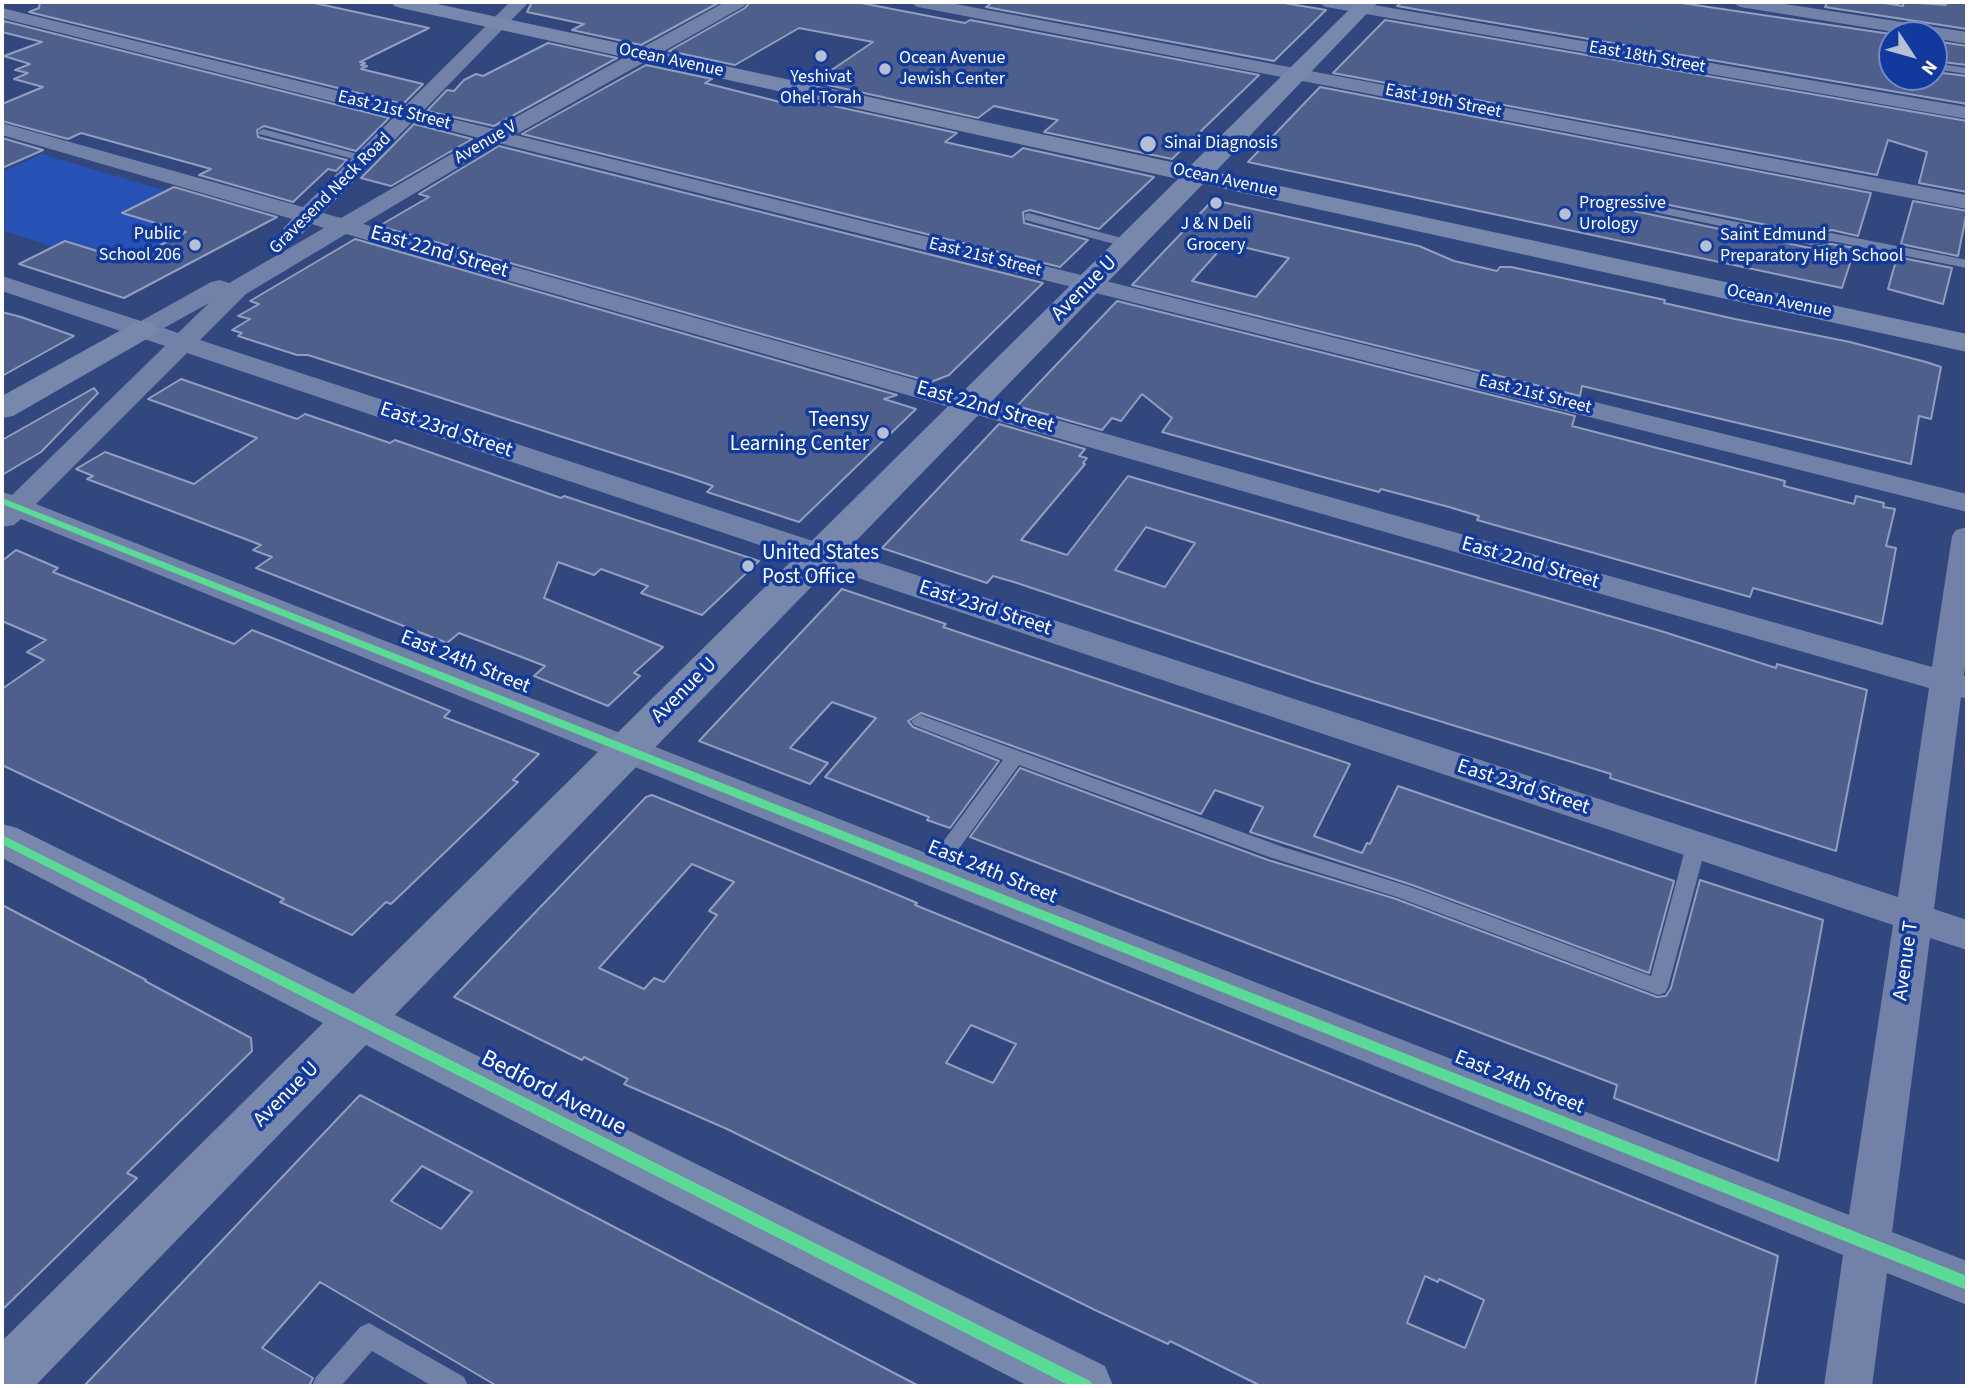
<!DOCTYPE html>
<style>
body{margin:0}
#map{position:relative;width:1969px;height:1388px;overflow:hidden;background:#32477e;font-family:"Source Sans 3",sans-serif}
canvas{display:block}
.frame{position:absolute;inset:0;border:4px solid #fff;pointer-events:none}
.north{position:absolute;left:1878px;top:21px;width:70px;height:70px;box-sizing:border-box;background:#123a9e;border:2px solid #7189c5;border-radius:50%;rotate:126deg;font-size:19px;font-weight:700;line-height:28px;text-align:center;color:#fff}
.north::after{content:'';display:block;margin:auto;width:24px;height:32px;background:#b7bfd2;clip-path:polygon(50% 0,100% 100%,50% 72%,0 100%)}
</style>
<div id="map">
<canvas width="1969" height="1388"></canvas>
<div class="frame"></div>
<div class="north">N</div>
</div>
<script>
const ctx = document.querySelector('canvas').getContext('2d');
ctx.lineJoin = 'round';
function paint(path, color) { ctx.fillStyle = color; ctx.fill(path, 'evenodd'); }
const shape = rows => new Path2D(rows.map(r => 'M' + r).join(''));
function stroke(path, color, width, dash) { ctx.strokeStyle = color; ctx.lineWidth = width; ctx.lineCap = dash ? 'butt' : 'round'; ctx.setLineDash(dash || []); ctx.stroke(path); }
function drawText(font, color, halo, rows, align = 'center') {
  ctx.font = font + ' "Source Sans 3",sans-serif'; ctx.lineWidth = 7; ctx.setLineDash([]); ctx.textBaseline = 'middle'; ctx.strokeStyle = halo; ctx.fillStyle = color; for (const [text, x, y, turn = 0] of rows) {
    ctx.save(); ctx.translate(x, y); ctx.rotate((+turn || 0) * Math.PI / 180); ctx.textAlign = isNaN(turn) ? turn : align; if (halo) ctx.strokeText(text, 0, 0); ctx.fillText(text, 0, 0); ctx.restore();
  }
}
paint(shape([
 [42,154,166,191,186,232,129,261,65,241,54,247,2,230,2,172]
]), '#2751b4');
const building = shape([
 [40,2,310,2,429,28,360,62,365,63,361,65,367,66,361,69,423,84,403,104,29,12,39,8,40,2],
 [532,2,720,2,641,45,572,30,584,24,527,12,532,2],
 [750,2,856,2,965,23,970,20,1259,75,1172,159,1044,132,1058,120,994,106,978,118,814,82,873,42,799,28,735,65,669,51,745,8,750,2],
 [993,2,1278,2,1326,10,1274,61,986,7,993,2],
 [1402,2,1675,2,1897,35,1892,35,1892,77,1934,77,1934,72,1967,76,1967,104,1397,6,1402,2],
 [1827,2,1878,2,1903,6,1904,2,1946,5,1947,2,1967,2,1967,29,1825,7,1827,2],
 [1385,20,1967,121,1967,192,1919,183,1927,152,1888,140,1877,175,1333,73,1385,20],
 [4,21,389,118,356,151,264,126,257,130,258,137,347,160,336,171,328,169,293,202,199,175,211,169,81,133,68,139,2,121,2,104,43,87,14,79,28,73,15,70,30,64,4,56,42,42,2,32,4,21],
 [1934,41,1967,46,1967,65,1934,61,1934,41],
 [548,43,617,58,494,126,427,111,447,90,454,91,464,80,476,74,483,76,548,43],
 [646,65,712,79,705,83,784,103,793,97,957,133,945,142,1012,157,1023,148,1154,177,1099,229,1030,210,1023,212,1024,223,1088,240,1060,267,522,134,646,65],
 [1320,87,1871,193,1858,236,1832,230,1811,234,1640,199,1632,204,1634,211,1810,248,1831,244,1855,248,1842,288,1248,162,1320,87],
 [414,124,472,139,391,186,361,178,414,124],
 [2,138,43,150,2,168,2,138],
 [499,146,1043,283,949,375,931,382,379,226,429,197,419,194,499,146],
 [174,187,277,217,124,298,19,264,65,241,129,261,186,232,122,213,174,187],
 [1213,200,1419,246,1454,261,1497,271,1500,267,1511,267,1665,300,1664,303,1735,319,1850,342,1926,362,1941,367,1931,419,1919,416,1911,464,1582,386,1580,396,1132,285,1213,200],
 [1226,243,1289,258,1256,297,1192,281,1226,243],
 [1913,201,1967,211,1958,256,1901,244,1913,201],
 [355,239,897,395,884,399,916,409,799,522,707,492,713,486,690,478,308,355,297,355,238,336,242,333,232,330,250,319,238,316,259,304,250,301,355,239],
 [1897,257,1952,268,1943,304,1888,289,1897,257],
 [1117,301,1575,416,1572,426,1785,481,1784,486,1854,504,1856,496,1884,503,1883,507,1895,509,1886,546,1896,548,1882,624,1753,588,1750,597,1477,520,1479,516,1449,507,1381,489,1379,492,1323,477,1162,432,1172,418,1142,394,1121,421,1112,418,1102,430,1017,406,1117,301],
 [2,312,21,317,74,336,2,376,2,312],
 [181,379,297,419,305,414,390,443,395,440,561,498,564,496,759,561,702,615,641,593,648,586,601,569,594,575,558,562,544,598,663,647,634,673,640,676,608,706,534,676,545,666,459,633,447,643,256,568,272,557,253,550,261,545,87,479,93,476,76,469,105,452,194,484,257,438,148,399,181,379],
 [94,388,98,393,41,452,2,475,2,440,94,388],
 [999,424,1085,449,1079,456,1087,458,1083,463,1085,464,1021,540,1067,555,1128,476,1661,631,1776,668,1777,664,1867,690,1836,851,1610,778,1611,774,1313,682,1014,582,993,576,987,583,882,548,999,424],
 [1146,527,1195,543,1165,587,1115,570,1146,527],
 [16,550,58,568,53,572,234,644,252,630,280,641,450,711,444,717,539,754,513,780,518,782,438,859,391,904,386,902,352,935,280,902,284,899,2,765,2,689,44,660,27,652,46,640,2,621,2,561,16,550],
 [842,589,946,624,943,627,1350,764,1314,836,1362,853,1367,843,1370,844,1398,786,1674,881,1649,973,1412,885,1250,832,1263,807,1215,790,1201,814,921,713,908,721,913,727,999,761,950,828,927,820,929,817,825,777,876,718,832,702,790,748,828,763,810,784,699,741,842,589],
 [1020,768,1268,860,1396,899,1657,997,1666,996,1671,988,1700,880,1823,920,1778,1161,1614,1098,1617,1085,970,837,1020,768],
 [652,795,874,885,917,903,915,905,1778,1256,1755,1386,1261,1386,1170,1341,1168,1344,1095,1310,727,1129,624,1084,628,1079,584,1057,582,1060,454,997,646,797,652,795],
 [692,864,734,882,709,911,717,915,664,982,654,978,644,989,599,968,692,864],
 [971,1025,1016,1044,993,1083,946,1063,971,1025],
 [1425,1276,1438,1282,1439,1279,1484,1300,1465,1348,1407,1323,1425,1276],
 [2,905,146,980,145,981,251,1038,252,1051,127,1173,137,1178,2,1310,2,905],
 [360,1095,597,1218,919,1386,497,1386,320,1282,262,1348,313,1378,309,1386,84,1386,360,1095],
 [422,1166,472,1192,441,1229,391,1201,422,1166]
]);
paint(building, '#4e5f8b');
stroke(building, '#929ebd', 2);
paint(shape([
 [1934,63,1967,68,1967,74,1934,69,1934,63],
 [263,129,369,157,371,159,365,162,259,134,258,132,263,129],
 [1639,202,1811,237,1831,233,1967,260,1967,268,1831,241,1811,245,1635,208,1635,204,1639,202],
 [1029,213,1133,241,1135,244,1129,248,1025,220,1025,214,1029,213],
 [920,715,1283,847,1411,887,1651,976,1686,846,1689,841,1696,839,1703,841,1706,846,1668,987,1665,993,1658,995,1397,897,1269,857,1019,765,940,875,933,877,926,875,923,870,926,865,1003,760,914,725,911,721,920,715],
 [369,1323,464,1377,468,1386,432,1386,372,1351,341,1386,312,1386,316,1377,360,1327,369,1323]
]), '#7281a8');
paint(shape([
 [510,2,529,2,422,112,494,129,725,2,747,2,744,6,515,135,1967,494,1967,512,499,143,363,224,1932,667,1952,536,1956,530,1967,527,1967,649,1964,676,1967,677,1967,699,1961,697,1934,909,1967,920,1967,950,1930,938,1892,1232,1967,1261,1967,1305,1887,1273,1872,1386,1824,1386,1843,1255,21,519,14,525,2,527,2,492,12,495,165,346,2,291,2,276,141,321,211,282,220,280,229,283,324,228,312,224,302,234,286,234,283,229,292,219,2,135,2,123,303,207,394,117,2,18,2,8,404,107,510,2],
 [413,121,479,138,341,218,323,213,413,121],
 [346,234,1929,688,1898,897,200,340,246,294,346,234],
 [209,303,178,333,164,328,209,303],
 [187,353,1893,925,1849,1215,36,504,187,353],
 [909,2,945,2,1967,195,1967,209,918,7,909,2],
 [1317,2,1356,2,1967,107,1967,119,1326,7,1317,2],
 [1731,2,1772,2,1967,32,1967,44,1934,38,1934,35,1913,35,1740,7,1731,2]
]), '#7281a8');
paint(shape([
 [391,2,428,2,1190,166,1357,2,1378,2,1215,172,1967,334,1967,352,1203,184,395,1015,1105,1366,1113,1386,1028,1386,366,1045,35,1386,2,1386,2,1341,323,1023,2,858,2,824,17,828,353,994,1178,179,401,8,394,6,391,2],
 [142,321,152,324,157,330,152,336,13,416,2,418,2,396,132,324,142,321]
]), '#7887ac');
paint(shape([
 [2,498,1967,1276,1967,1290,2,504,2,498],
 [2,835,1090,1381,1093,1386,1070,1386,2,844,2,835]
]), '#5adb95');
for (const [x, y, r, color] of [
 [821,56,7,"#b7bfd2"],
 [885,69,7,"#b7bfd2"],
 [1148,144,9,"#b7bfd2"],
 [1216,203,7,"#b7bfd2"],
 [1565,214,7,"#b7bfd2"],
 [195,245,7,"#b7bfd2"],
 [1706,246,7,"#b7bfd2"],
 [883,433,7,"#b7bfd2"],
 [748,566,7,"#b7bfd2"]
]) { const dot = new Path2D(); dot.arc(x, y, r, 0, 2 * Math.PI); ctx.fillStyle = color; ctx.fill(dot); stroke(dot, '#123a9e', 2.5); }
drawText('18px', '#fff', '#123a9e', [
 ["East 18th Street",1647,58,10],
 ["Ocean Avenue",671,61,12],
 ["East 19th Street",1443,102,11],
 ["East 21st Street",394,111,14],
 ["Avenue V",486,143,-30],
 ["Ocean Avenue",1225,181,12],
 ["Gravesend Neck Road",331,194,-45],
 ["East 21st Street",985,258,14],
 ["Ocean Avenue",1779,302,12],
 ["East 21st Street",1535,395,14]
]);
drawText('18px', '#fff', '#123a9e', [
 ["Ocean Avenue",899,59],
 ["Jewish Center",899,80],
 ["Yeshivat",821,78,"center"],
 ["Ohel Torah",821,99,"center"],
 ["Sinai Diagnosis",1164,144],
 ["Progressive",1579,204],
 ["Urology",1579,225],
 ["J & N Deli",1216,225,"center"],
 ["Grocery",1216,246,"center"],
 ["Public",181,235,"right"],
 ["School 206",181,256,"right"],
 ["Saint Edmund",1720,236],
 ["Preparatory High School",1720,257]
], 'left');
drawText('21px', '#fff', '#123a9e', [
 ["East 22nd Street",439,253,16],
 ["Avenue U",1085,289,-45],
 ["East 22nd Street",985,408,16],
 ["East 23rd Street",446,431,18],
 ["East 22nd Street",1530,564,16],
 ["East 23rd Street",985,609,18],
 ["East 24th Street",465,663,22],
 ["Avenue U",685,691,-45],
 ["East 23rd Street",1523,788,18],
 ["East 24th Street",992,873,22],
 ["Avenue T",1907,961,-82],
 ["East 24th Street",1519,1083,22],
 ["Avenue U",287,1095,-45]
]);
drawText('21px', '#fff', '#123a9e', [
 ["Teensy",869,421],
 ["Learning Center",869,445],
 ["United States",762,554,"left"],
 ["Post Office",762,578,"left"]
], 'right');
drawText('24px', '#fff', '#123a9e', [
 ["Bedford Avenue",553,1094,27]
]);
</script>
